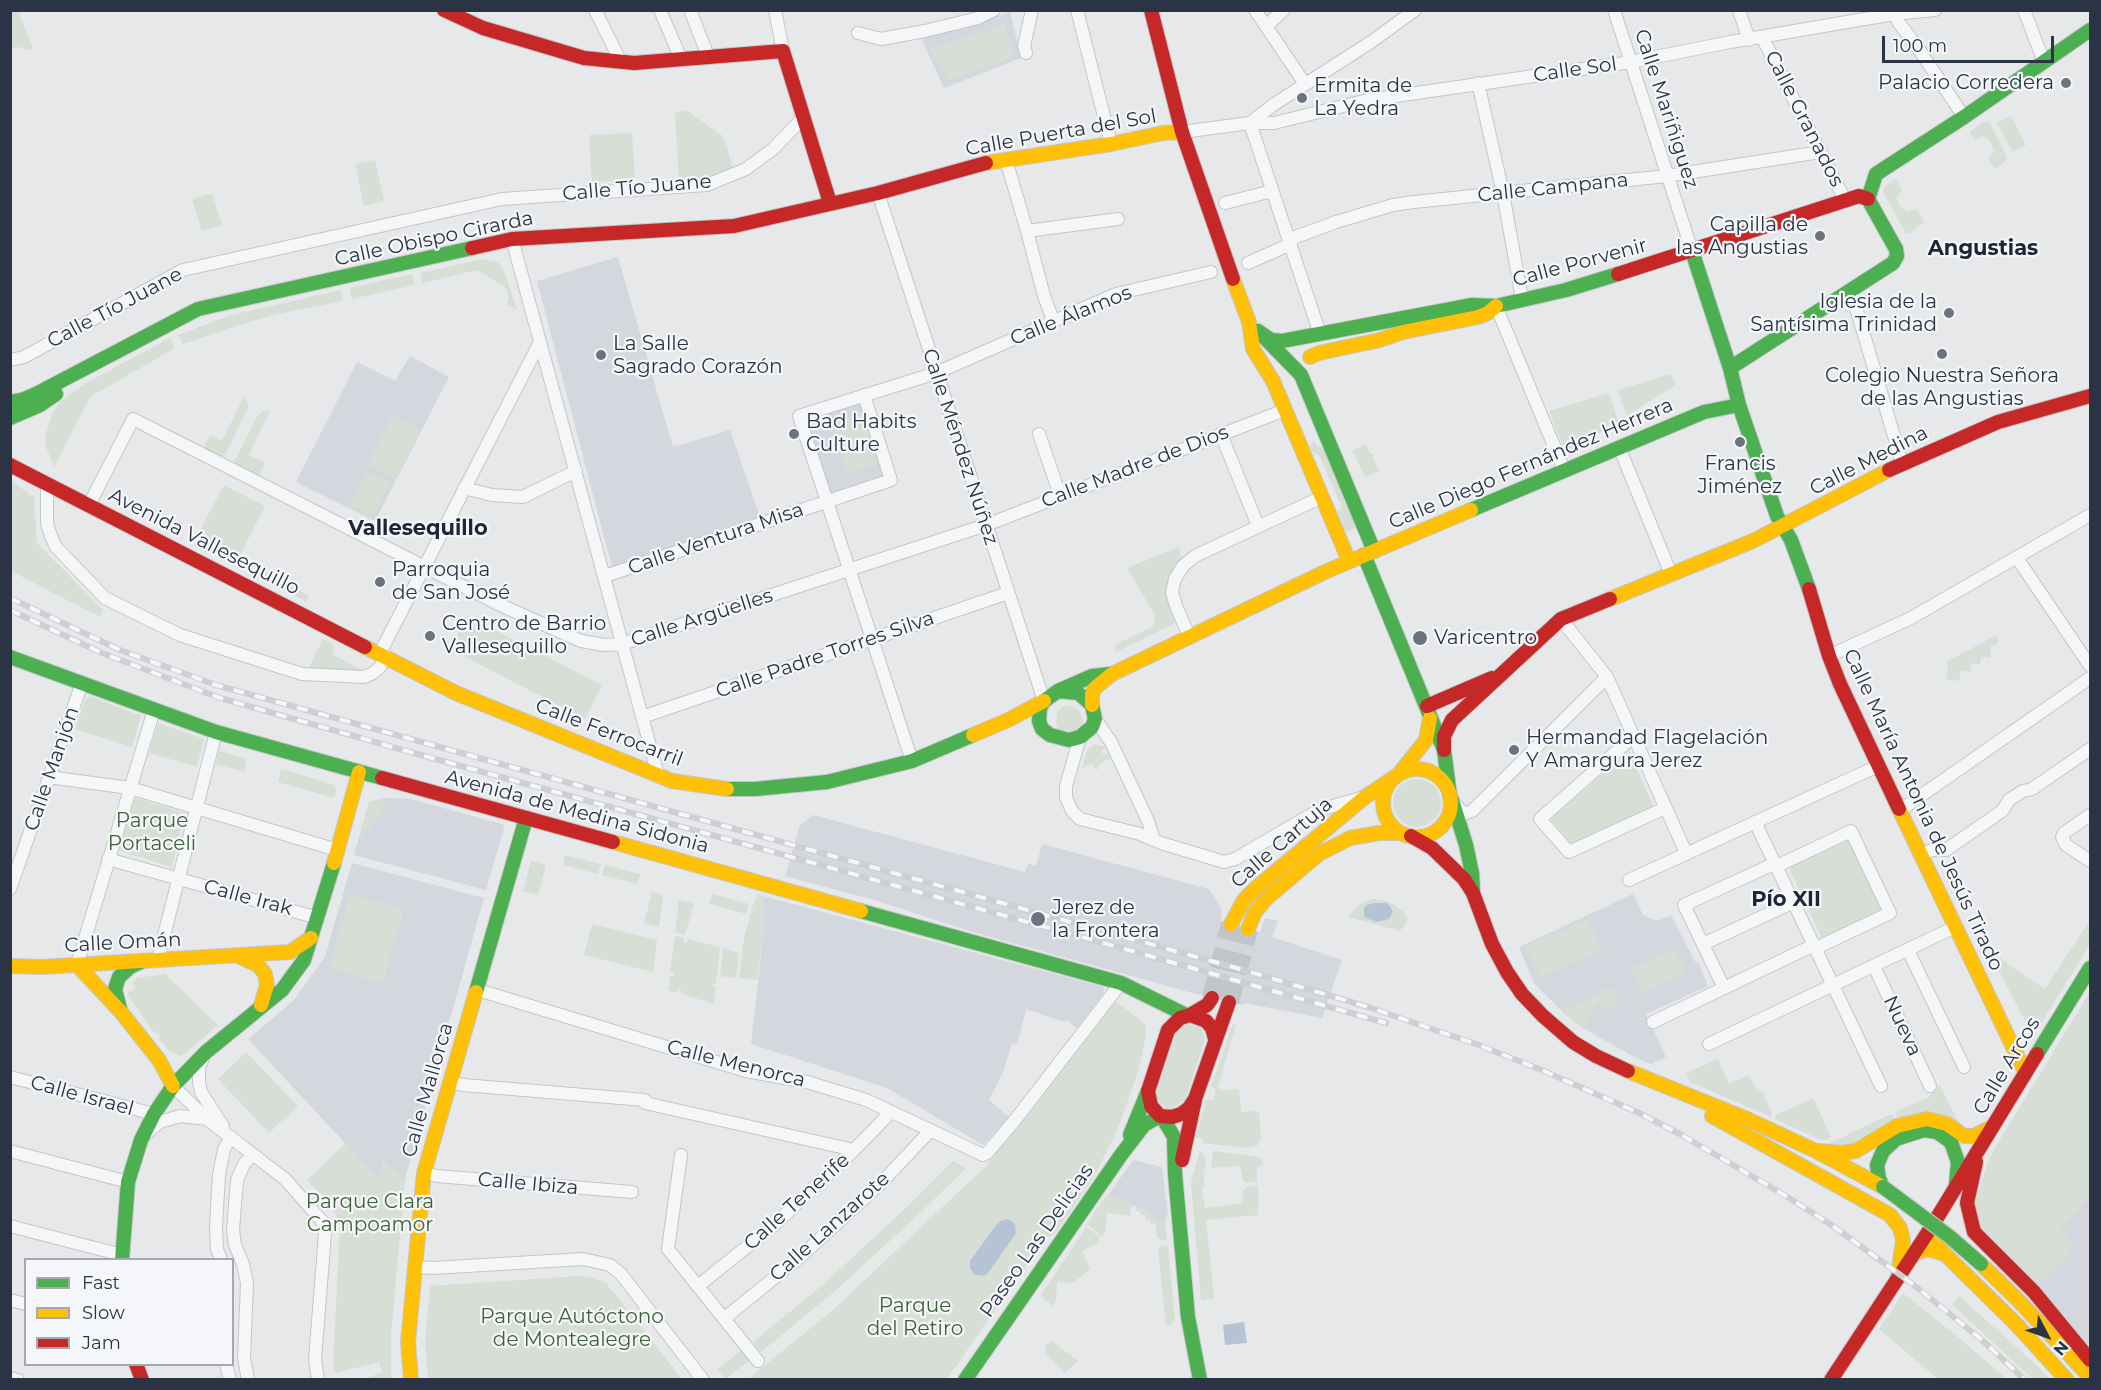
<!DOCTYPE html>
<meta charset="utf-8">
<style>
body{margin:0}
#map{position:relative;width:2101px;height:1390px;overflow:hidden;background:#e6e8ea;font-family:Montserrat,sans-serif}
canvas{display:block}
.frame{position:absolute;inset:0;border:12px solid #2b3445;pointer-events:none}
.legend{position:absolute;left:24px;top:1258px;width:210px;height:108px;box-sizing:border-box;background:#f4f6f9;border:2px solid #a4a8b1;margin:0;padding:8px 10px;list-style:none;font-size:18px;color:#2b3445}
.legend li{display:flex;align-items:center;gap:12px;height:30px}
.legend b{width:30px;border:2px solid #a4a8b1}
.north{position:absolute;left:2017px;top:1306px;width:60px;height:60px;-webkit-text-stroke:4px #f4f6f9;paint-order:stroke;rotate:131deg;font-size:16px;font-weight:700;line-height:24px;text-align:center;color:#2b3445}
.north::after{content:'';display:block;margin:auto;width:21px;height:27px;background:#2b3445;clip-path:polygon(50% 0,100% 100%,50% 72%,0 100%)}
.scale{position:absolute;left:1882px;top:36px;width:172px;height:27px;box-sizing:border-box;border:3px solid #2b3445;border-top:0;padding-left:8px;font-size:18px;line-height:21px;white-space:nowrap;color:#2b3445;-webkit-text-stroke:4px #f4f6f9;paint-order:stroke}
</style>
<div id="map">
<canvas width="2101" height="1390"></canvas>
<div class="frame"></div>
<ul class="legend">
<li><b style="height:8px;background:#4caf50"></b>Fast</li>
<li><b style="height:8px;background:#ffc107"></b>Slow</li>
<li><b style="height:8px;background:#c62828"></b>Jam</li>
</ul>
<div class="north">N</div>
<div class="scale">100 m</div>
</div>
<script>
const ctx = document.querySelector('canvas').getContext('2d');
ctx.lineJoin = 'round';
function paint(path, color) { ctx.fillStyle = color; ctx.fill(path, 'evenodd'); }
const shape = rows => new Path2D(rows.map(r => 'M' + r).join(''));
function stroke(path, color, width, dash) { ctx.strokeStyle = color; ctx.lineWidth = width; ctx.lineCap = dash ? 'butt' : 'round'; ctx.setLineDash(dash || []); ctx.stroke(path); }
function drawText(font, color, halo, rows, align = 'center') {
  ctx.font = font + ' Montserrat,sans-serif'; ctx.lineWidth = 4.5; ctx.setLineDash([]); ctx.textBaseline = 'middle'; ctx.strokeStyle = halo; ctx.fillStyle = color; for (const [text, x, y, turn = 0] of rows) {
    ctx.save(); ctx.translate(x, y); ctx.rotate((+turn || 0) * Math.PI / 180); ctx.textAlign = isNaN(turn) ? turn : align; if (halo) ctx.strokeText(text, 0, 0); ctx.fillText(text, 0, 0); ctx.restore();
  }
}
paint(shape([
 [1010,12,1021,58,944,88,921,38],
 [618,257,673,447,730,430,760,517,612,567,537,281],
 [410,356,449,377,375,521,296,482,357,362,395,381],
 [861,403,884,475,831,493,807,421],
 [386,798,411,799,505,825,486,890,354,855,369,802],
 [813,815,1025,872,1027,866,1030,864,1036,866,1042,844,1209,889,1222,910,1220,921,1260,932,1265,918,1278,921,1272,937,1342,960,1322,1018,1244,1003,1242,1005,1196,994,973,932,874,900,785,876,800,825],
 [352,863,484,898,405,1179,401,1203,248,1039,293,1001,325,957],
 [1633,894,1643,915,1658,921,1671,915,1696,963,1698,962,1708,986,1646,1014,1666,1057,1651,1064,1636,1058,1583,1028,1567,1016,1534,983,1519,947],
 [763,896,1103,987,1104,993,1077,1028,1066,1020,1064,1022,1026,1009,1017,1044,1012,1043,1004,1070,989,1100,1009,1117,983,1145,887,1088,751,1044,764,929],
 [2090,992,2090,1352,2037,1286,1977,1195,1995,1148],
 [1133,1160,1162,1167,1168,1214,1165,1222,1128,1202,1107,1197]
]), '#d4d7dd');
paint(shape([
 [11,10,18,11,33,48,28,50,19,47,11,48],
 [1004,23,1014,56,948,81,930,48,994,29],
 [687,111,723,136,734,170,713,178,679,183,675,112],
 [2011,116,2026,145,2012,152,1997,123],
 [1985,121,1990,123,2007,157,2006,161,1995,169,1988,159,1994,152,1989,140,1983,136,1975,140,1969,132],
 [632,133,635,180,592,182,589,135],
 [375,160,384,201,364,206,355,164],
 [1895,179,1902,189,1897,197,1899,206,1908,212,1916,209,1925,222,1910,233,1906,233,1883,192,1884,187],
 [212,193,222,225,202,231,192,199],
 [483,259,497,262,503,268,517,310,507,305,509,296,506,288,477,270,423,283,420,273],
 [412,274,415,285,352,299,350,288],
 [341,290,343,301,277,314,236,326,183,344,178,335,232,315],
 [170,338,175,348,90,397,54,467,46,447,45,436,53,412,61,401,86,383],
 [1671,374,1675,385,1627,416,1618,390],
 [1609,393,1618,422,1580,445,1565,451,1549,411],
 [244,396,249,406,225,455,221,457,203,448,210,435,222,441],
 [270,410,249,455,265,463,259,476,236,465,235,460,258,415,263,411],
 [864,412,880,462,846,474,830,423],
 [392,415,420,429,395,479,367,465],
 [1314,440,1317,446,1323,448,1356,528,1345,532,1337,511,1342,508,1319,455,1312,452,1310,447],
 [1366,444,1369,452,1375,455,1373,458,1379,471,1365,477,1352,450],
 [367,471,390,483,373,516,350,504],
 [11,481,34,497,37,543,103,610,100,617,11,571],
 [224,485,265,506,240,555,212,544,213,542,198,534],
 [1179,547,1182,560,1177,567,1178,622,1116,652,1115,645,1152,627,1155,620,1155,615,1127,568],
 [261,571,309,596,306,601,257,577],
 [467,616,602,685,585,719,450,649],
 [1997,635,1998,643,1991,647,1990,658,1981,657,1980,665,1972,663,1970,672,1961,670,1959,681,1946,679,1948,666,1946,662],
 [323,639,333,644,333,655,368,673,307,671],
 [90,696,141,716,132,747,75,729,85,701],
 [1069,705,1079,710,1083,720,1083,725,1080,728,1073,731,1058,730,1056,722,1057,713,1062,707],
 [158,723,204,739,197,767,149,753],
 [1094,744,1106,747,1101,751,1104,755,1109,753,1111,758,1098,765,1099,768,1096,770,1093,763,1082,768,1088,749],
 [219,751,247,759,244,772,216,764],
 [1629,751,1654,807,1573,845,1571,844,1551,819],
 [281,769,335,785,336,791,334,798,278,782],
 '1393 803a24 24 0 1 1 48 0a24 24 0 1 1-48 0Z',
 [135,798,185,813,172,867,119,851],
 [386,798,384,806,377,820,359,839,369,802],
 [1845,839,1850,841,1882,910,1881,912,1823,940,1788,866],
 [565,855,601,864,598,874,563,865],
 [531,861,546,865,538,895,523,891],
 [605,865,640,874,637,884,602,875],
 [652,892,663,895,659,927,644,923],
 [350,894,404,909,383,983,329,968],
 [712,894,749,904,746,914,709,904],
 [758,894,763,896,764,929,757,980,739,978,744,938,753,905],
 [1373,899,1388,901,1403,911,1408,920,1400,931,1348,917,1360,904],
 [679,900,694,904,685,935,675,932],
 [1588,919,1602,950,1540,978,1526,947],
 [2090,920,2090,945,2033,1036,1997,967,1993,954,2045,989],
 [592,924,657,940,653,972,584,955],
 [675,936,684,938,684,942,686,943,687,939,720,947,716,983,712,984,716,987,714,1004,681,994,681,990,678,989,676,993,668,990,670,976,674,976,674,973,670,972],
 [723,948,739,953,736,978,720,976],
 [1675,948,1686,972,1642,993,1631,968],
 [165,974,218,1025,186,1053,180,1056,170,1052,159,1039,160,1035,153,1031,129,997,128,991,133,991,136,985,132,983,137,978],
 [1612,986,1619,999,1611,1011,1597,1003,1583,1028,1562,1012],
 [1115,1001,1145,1024,1146,1036,1138,1072,1117,1131,1092,1180,1054,1235,1046,1237,947,1379,747,1380,834,1309,984,1168],
 [2085,1002,2090,1010,2090,1197,2060,1230,2073,1244,2069,1248,2072,1252,2037,1286,1981,1227,1977,1219,1975,1201,1990,1157],
 [1185,1023,1201,1028,1204,1035,1204,1042,1185,1100,1169,1110,1155,1100,1174,1032],
 [1233,1023,1236,1024,1218,1088,1225,1090,1239,1089,1241,1112,1259,1111,1261,1138,1257,1146,1249,1148,1202,1143,1203,1139,1196,1137,1206,1100,1213,1100,1216,1090,1211,1086],
 [246,1052,298,1106,269,1133,218,1079],
 [1718,1059,1729,1084,1749,1075,1757,1091,1763,1092,1772,1114,1771,1117,1690,1082,1686,1073],
 [1940,1086,1962,1128,1898,1119,1895,1112,1931,1096,1929,1091],
 [1813,1098,1831,1137,1823,1141,1775,1119,1776,1115],
 [1891,1114,1895,1120,1857,1143,1843,1146,1828,1144],
 [346,1143,380,1179,383,1160,405,1179,391,1335,391,1371,393,1379,368,1379,367,1378,382,1372,379,1362,335,1373,333,1365,340,1225,332,1207,307,1180],
 [1200,1150,1204,1155,1206,1169,1203,1169,1205,1186,1202,1187,1205,1208,1243,1203,1243,1190,1247,1187,1258,1185,1259,1199,1258,1215,1206,1220,1214,1299,1201,1300,1191,1183],
 [1213,1151,1259,1157,1264,1164,1257,1167,1257,1181,1247,1183,1243,1180,1240,1166,1211,1168],
 [953,1161,966,1168,920,1213,834,1292,761,1352,753,1342,825,1283,910,1204],
 [1105,1197,1128,1202,1165,1222,1167,1240,1161,1240,1157,1237,1155,1223,1151,1224,1150,1219,1146,1220,1145,1215,1141,1215,1140,1211,1136,1211,1135,1206,1131,1207,1131,1216,1107,1213,1105,1234,1101,1236,1087,1224],
 [1086,1227,1100,1237,1099,1242,1082,1251,1090,1269,1073,1283,1057,1282,1056,1302,1053,1306,1040,1296],
 [1168,1245,1175,1321,1166,1327,1158,1250,1161,1246],
 [579,1276,590,1277,606,1283,682,1379,428,1379,425,1342,430,1286],
 [1903,1293,1959,1338,2007,1379,1938,1379,1879,1329],
 [1959,1296,2032,1361,2050,1379,2033,1379,1952,1305],
 [1052,1341,1078,1361,1065,1373,1045,1352,1047,1343],
 [742,1350,750,1360,725,1379,717,1369]
]), '#d6ded6');
paint(shape([
 [1375,903,1386,903,1390,906,1393,912,1389,919,1376,922,1364,917,1364,908,1367,905],
 [1008,1219,1015,1224,1016,1233,988,1273,984,1276,975,1275,970,1268,970,1261,997,1224,1002,1220],
 [1244,1322,1247,1343,1225,1345,1223,1325]
]), '#b4c4d5');
stroke(shape([
 [1212,998,1231,924],
 [1229,1002,1248,929]
]), '#c1c4c9', 20, [20, 10]);
const street = shape([
 [595,10,621,62],
 [660,10,681,59],
 [690,10,708,56],
 [775,10,783,51],
 [1077,10,1111,144],
 [1255,10,1305,84],
 [1614,10,1692,251],
 [1739,10,1749,40],
 [1893,10,1898,22,1916,45,1964,117],
 [2024,10,2044,62],
 [1266,26,1284,10],
 [858,33,881,39,925,31,978,18,994,10],
 [1762,37,1845,200],
 [1026,53,1024,46,1032,10],
 [1478,83,1503,193,1522,299],
 [1250,123,1320,334],
 [1250,123,1273,105,1371,42,1415,10],
 [1182,132,1250,123,1274,123,1368,100,1631,62,1730,42,1894,14,1935,10],
 [1006,160,1027,231,1044,296,1053,320],
 [878,193,1044,701],
 [1225,203,1272,191],
 [1027,231,1118,219],
 [512,239,658,775],
 [1290,239,1336,222,1393,205,1414,202,1667,176,1820,152],
 [1248,263,1291,244],
 [1851,291,1902,463],
 [1496,306,1564,470],
 [10,360,24,357,183,270,502,199,707,185,746,169,773,149,803,118],
 [1039,434,1060,495],
 [1221,434,1258,526],
 [1619,447,1671,574],
 [47,484,47,524,51,536,56,547,105,598,180,635,302,674,364,677,373,673,380,667,386,656],
 [464,488,492,495,523,497,576,471],
 [89,505,133,419,498,604,581,641,604,645,622,644,986,525,1285,410],
 [2017,558,2090,666],
 [605,576,891,480,864,395],
 [1561,619,1607,677,1686,853],
 [1189,636,1176,606,1172,592,1175,579,1183,566,1195,556,1322,497],
 [380,653,540,342],
 [1829,656,1911,618,2090,515],
 [642,717,1008,593],
 [1095,719,1111,742,1148,821,1154,840],
 [1634,736,1540,819,1569,852,1665,808],
 [1080,737,1066,786,1066,797,1072,811,1080,819,1140,834,1161,843,1224,862,1235,859,1319,810,1361,798],
 [912,761,799,416,936,373,1116,294,1211,272],
 [48,777,130,788,337,850],
 [1455,804,1464,814,1472,811,1607,677],
 [1899,811,2090,678],
 [2090,815,2064,833,2062,837,2066,845,2090,861],
 [1755,822,1881,1086],
 [1920,855,1932,850,1946,850,2002,811,2009,800,2023,791,2032,789,2090,749],
 [108,859,318,918],
 [1777,866,1851,831,1890,913,1816,948],
 [1629,880,1878,766],
 [10,889,82,683],
 [1703,944,1794,902],
 [1908,950,1964,1067],
 [158,959,216,732],
 [77,965,154,710],
 [1874,966,1930,1086],
 [1724,988,1684,905,1776,863],
 [478,990,746,1071,807,1082,866,1100,983,1155,987,1153,1015,1120,1121,983],
 [1653,1022,1814,945],
 [1709,1044,1955,927],
 [203,1058,199,1068,199,1082,201,1092,223,1126],
 [10,1077,154,1114],
 [451,1082,463,1085,645,1100],
 [173,1086,208,1120,285,1179,322,1221,325,1232,324,1247,315,1359,318,1380],
 [645,1103,854,1150],
 [146,1134,160,1122,180,1116,207,1119],
 [10,1151,128,1182],
 [681,1155,668,1249,758,1361],
 [424,1173,437,1176,632,1192],
 [10,1226,122,1255],
 [221,1260,217,1249,216,1226,219,1175,224,1149,231,1137],
 [415,1267,433,1268,583,1259,610,1265,621,1274,703,1380],
 [698,1286,774,1225,854,1150,891,1112],
 [10,1300,26,1304],
 [725,1318,801,1256,881,1183,931,1130],
 [226,1364,230,1380],
 [10,1378,18,1380],
 [248,1380,244,1358,247,1283,243,1264,235,1245,233,1230,237,1180,244,1164,252,1155]
]);
const fast = shape([
 [1692,251,1730,368,1739,405,1777,516,1791,540,1809,589],
 [1258,331,1271,340,1282,341,1472,305,1496,306,1566,290,1618,274],
 [1265,338,1301,375,1374,551],
 [1730,368,1893,263,1897,256,1896,249,1868,199,1876,174,1964,117,2090,30],
 [10,402,22,400,36,394,198,309,472,248],
 [10,418,40,405,56,394],
 [1471,510,1704,412,1739,405],
 [1364,555,1444,750,1450,796],
 [10,657,216,732,382,778],
 [1058,691,1078,693,1092,705,1095,719,1092,727,1080,737,1069,740,1050,735,1042,729,1039,721,1040,708,1044,701,1058,691,1092,676,1111,674],
 [727,789,755,789,827,782,912,761,973,735],
 [1452,800,1466,845,1472,873,1473,890],
 [861,911,1121,983,1186,1015],
 [476,992,526,818],
 [120,1009,115,989,119,977,130,967,141,962],
 [2037,1054,2090,968],
 [1162,1117,1174,1137,1175,1174,1188,1317,1200,1380],
 [1130,1135,1148,1091],
 [1883,1187,1879,1179,1877,1165,1883,1151,1896,1139,1924,1130,1937,1132,1951,1142,1958,1162,1956,1184],
 [122,1260,128,1182,141,1140,154,1114,173,1086,206,1052,282,990,304,960,334,863],
 [965,1380,1121,1155,1144,1125,1160,1116]
]);
const slow = shape([
 [986,163,1111,144,1163,133,1182,132],
 [1233,279,1249,322,1253,349,1273,381,1349,561],
 [1310,357,1319,353,1380,340,1403,332,1478,317,1488,313,1496,306],
 [1610,599,1753,541,1889,470],
 [365,647,456,693,672,781,727,789],
 [1092,705,1092,694,1095,688,1112,674,1327,571,1471,510],
 [973,735,1008,720,1044,701],
 '1383 803a34 34 0 1 1 68 0a34 34 0 1 1-68 0Z',
 [1398,775,1426,740,1430,718],
 [1899,809,2025,1072],
 [613,842,861,911],
 [334,863,359,772],
 [1231,924,1244,900,1256,888,1365,797,1398,775],
 [1248,929,1255,912,1266,899,1319,854,1350,838,1379,833,1400,833],
 [238,956,258,965,265,974,267,985,261,1005],
 [77,965,121,1012,159,1060,173,1086],
 [10,966,41,967,290,952,311,938],
 [1628,1071,1747,1119,1816,1151,1883,1187],
 [1712,1116,1890,1215,1900,1228,1903,1240,1898,1276],
 [1820,1151,1841,1153,1856,1151,1897,1126,1927,1119,1947,1124,1964,1136,1974,1136,1992,1127],
 [1932,1226,1938,1246,1945,1254,2017,1325,2067,1380],
 [1912,1254,1928,1249,1945,1254],
 [1981,1264,2018,1300,2090,1377],
 [411,1380,408,1342,424,1173,476,992]
]);
const jam = shape([
 [444,10,483,28,584,58,634,63,783,51,830,203],
 [1151,10,1182,132,1233,279],
 [472,248,512,239,734,226,878,193,986,163],
 [1618,274,1859,196,1868,199],
 [10,465,365,647],
 [1889,470,1998,422,2090,396],
 [1809,589,1829,656,1840,684,1899,809],
 [1427,706,1492,678],
 [1444,750,1444,736,1452,720,1561,619,1610,599],
 [382,778,613,842],
 [1411,836,1432,848,1464,879,1473,893,1492,944,1507,972,1522,994,1543,1016,1573,1042,1596,1056,1628,1071],
 [1190,1015,1207,1005,1212,998],
 [1215,1039,1212,1028,1206,1021,1190,1015,1180,1018,1168,1030,1148,1091,1151,1106,1160,1116,1172,1117,1181,1114,1189,1108,1195,1099,1229,1002],
 [1182,1160,1195,1100],
 [1976,1162,1967,1203,1974,1232,2034,1292,2090,1360],
 [136,1364,142,1380],
 [1831,1380,1932,1226,2037,1054]
]);
stroke(street, '#c4c6c8', 14);
stroke(fast, '#c4c6c8', 16);
stroke(slow, '#c4c6c8', 16);
stroke(jam, '#c4c6c8', 16);
stroke(street, '#f5f6f7', 12);
stroke(fast, '#4caf50', 14);
stroke(slow, '#ffc107', 14);
stroke(jam, '#c62828', 14);
const rail = shape([
 [10,598,120,650,216,685,1240,969,1368,1007,1476,1044,1544,1071,1639,1113,1680,1134,1786,1196,1833,1226,1910,1282,1982,1340,2025,1380],
 [10,610,102,653,220,698,403,750,1100,942,1386,1023]
]);
stroke(rail, '#cecfd2', 6);
stroke(rail, '#f4f6f9', 4, [11]);
const fastBridge = shape([
 [1883,1187,1950,1237,1981,1264]
]);
stroke(fastBridge, '#c2c5c8', 16, []);
stroke(fastBridge, '#4caf50', 14);
for (const [x, y, r, color] of [
 [2066,83,6,"#6c737f"],
 [1302,98,6,"#6c737f"],
 [1820,236,6,"#6c737f"],
 [1949,313,6,"#6c737f"],
 [1942,354,6,"#6c737f"],
 [601,355,6,"#6c737f"],
 [794,434,6,"#6c737f"],
 [1740,442,6,"#6c737f"],
 [380,582,6,"#6c737f"],
 [430,636,6,"#6c737f"],
 [1420,638,8,"#6c737f"],
 [1514,750,6,"#6c737f"],
 [1038,919,8,"#6c737f"]
]) { const dot = new Path2D(); dot.arc(x, y, r, 0, 2 * Math.PI); ctx.fillStyle = color; ctx.fill(dot); stroke(dot, '#f4f6f9', 2); }
drawText('20px', '#2b3445', '#f4f6f9', [
 ["Calle Sol",1575,70,-8],
 ["Calle Mariñiguez",1666,109,72],
 ["Calle Granados",1804,119,63],
 ["Calle Puerta del Sol",1061,133,-10],
 ["Calle Tío Juane",637,188,-5],
 ["Calle Campana",1553,188,-6],
 ["Calle Obispo Cirarda",434,239,-12],
 ["Calle Porvenir",1580,263,-15],
 ["Calle Tío Juane",115,308,-28],
 ["Calle Álamos",1071,316,-22],
 ["Calle Méndez Núñez",960,447,72],
 ["Calle Medina",1869,461,-27],
 ["Calle Diego Fernández Herrera",1531,464,-23],
 ["Calle Madre de Dios",1135,467,-21],
 ["Calle Ventura Misa",716,539,-19],
 ["Avenida Vallesequillo",204,542,27],
 ["Calle Argüelles",702,618,-18],
 ["Calle Padre Torres Silva",825,655,-19],
 ["Calle Ferrocarril",609,733,21],
 ["Calle Manjón",52,769,-71],
 ["Calle María Antonia de Jesús Tirado",1923,810,65],
 ["Avenida de Medina Sidonia",577,812,15],
 ["Calle Cartuja",1282,843,-41],
 ["Calle Irak",248,898,15],
 ["Calle Omán",123,943,-3],
 ["Nueva",1902,1026,65],
 ["Calle Menorca",736,1064,14],
 ["Calle Arcos",2007,1066,-59],
 ["Calle Mallorca",428,1090,-74],
 ["Calle Israel",82,1096,15],
 ["Calle Ibiza",528,1184,5],
 ["Calle Tenerife",797,1202,-42],
 ["Calle Lanzarote",830,1227,-42],
 ["Paseo Las Delicias",1037,1241,-55]
]);
drawText('20px', '#2b3445', '#f4f6f9', [
 ["Palacio Corredera",2054,83,"right"],
 ["Ermita de",1314,86],
 ["La Yedra",1314,109],
 ["Capilla de",1808,225,"right"],
 ["las Angustias",1808,248,"right"],
 ["Iglesia de la",1937,302,"right"],
 ["Santísima Trinidad",1937,325,"right"],
 ["La Salle",613,344],
 ["Sagrado Corazón",613,367],
 ["Colegio Nuestra Señora",1942,376,"center"],
 ["de las Angustias",1942,399,"center"],
 ["Bad Habits",806,422],
 ["Culture",806,445],
 ["Francis",1740,464,"center"],
 ["Jiménez",1740,487,"center"],
 ["Parroquia",392,570],
 ["de San José",392,593],
 ["Centro de Barrio",442,624],
 ["Vallesequillo",442,647],
 ["Varicentro",1434,638],
 ["Hermandad Flagelación",1526,738],
 ["Y Amargura Jerez",1526,761],
 ["Jerez de",1052,908],
 ["la Frontera",1052,931]
], 'left');
drawText('20px', '#3f6138', '#f4f6f9', [
 ["Parque",152,821],
 ["Portaceli",152,844],
 ["Parque Clara",370,1202],
 ["Campoamor",370,1225],
 ["Parque",915,1306],
 ["del Retiro",915,1329],
 ["Parque Autóctono",572,1317],
 ["de Montealegre",572,1340]
]);
drawText('bold 21px', '#1d2536', '#f4f6f9', [
 ["Angustias",1983,249],
 ["Vallesequillo",418,529],
 ["Pío XII",1786,900]
]);
</script>
